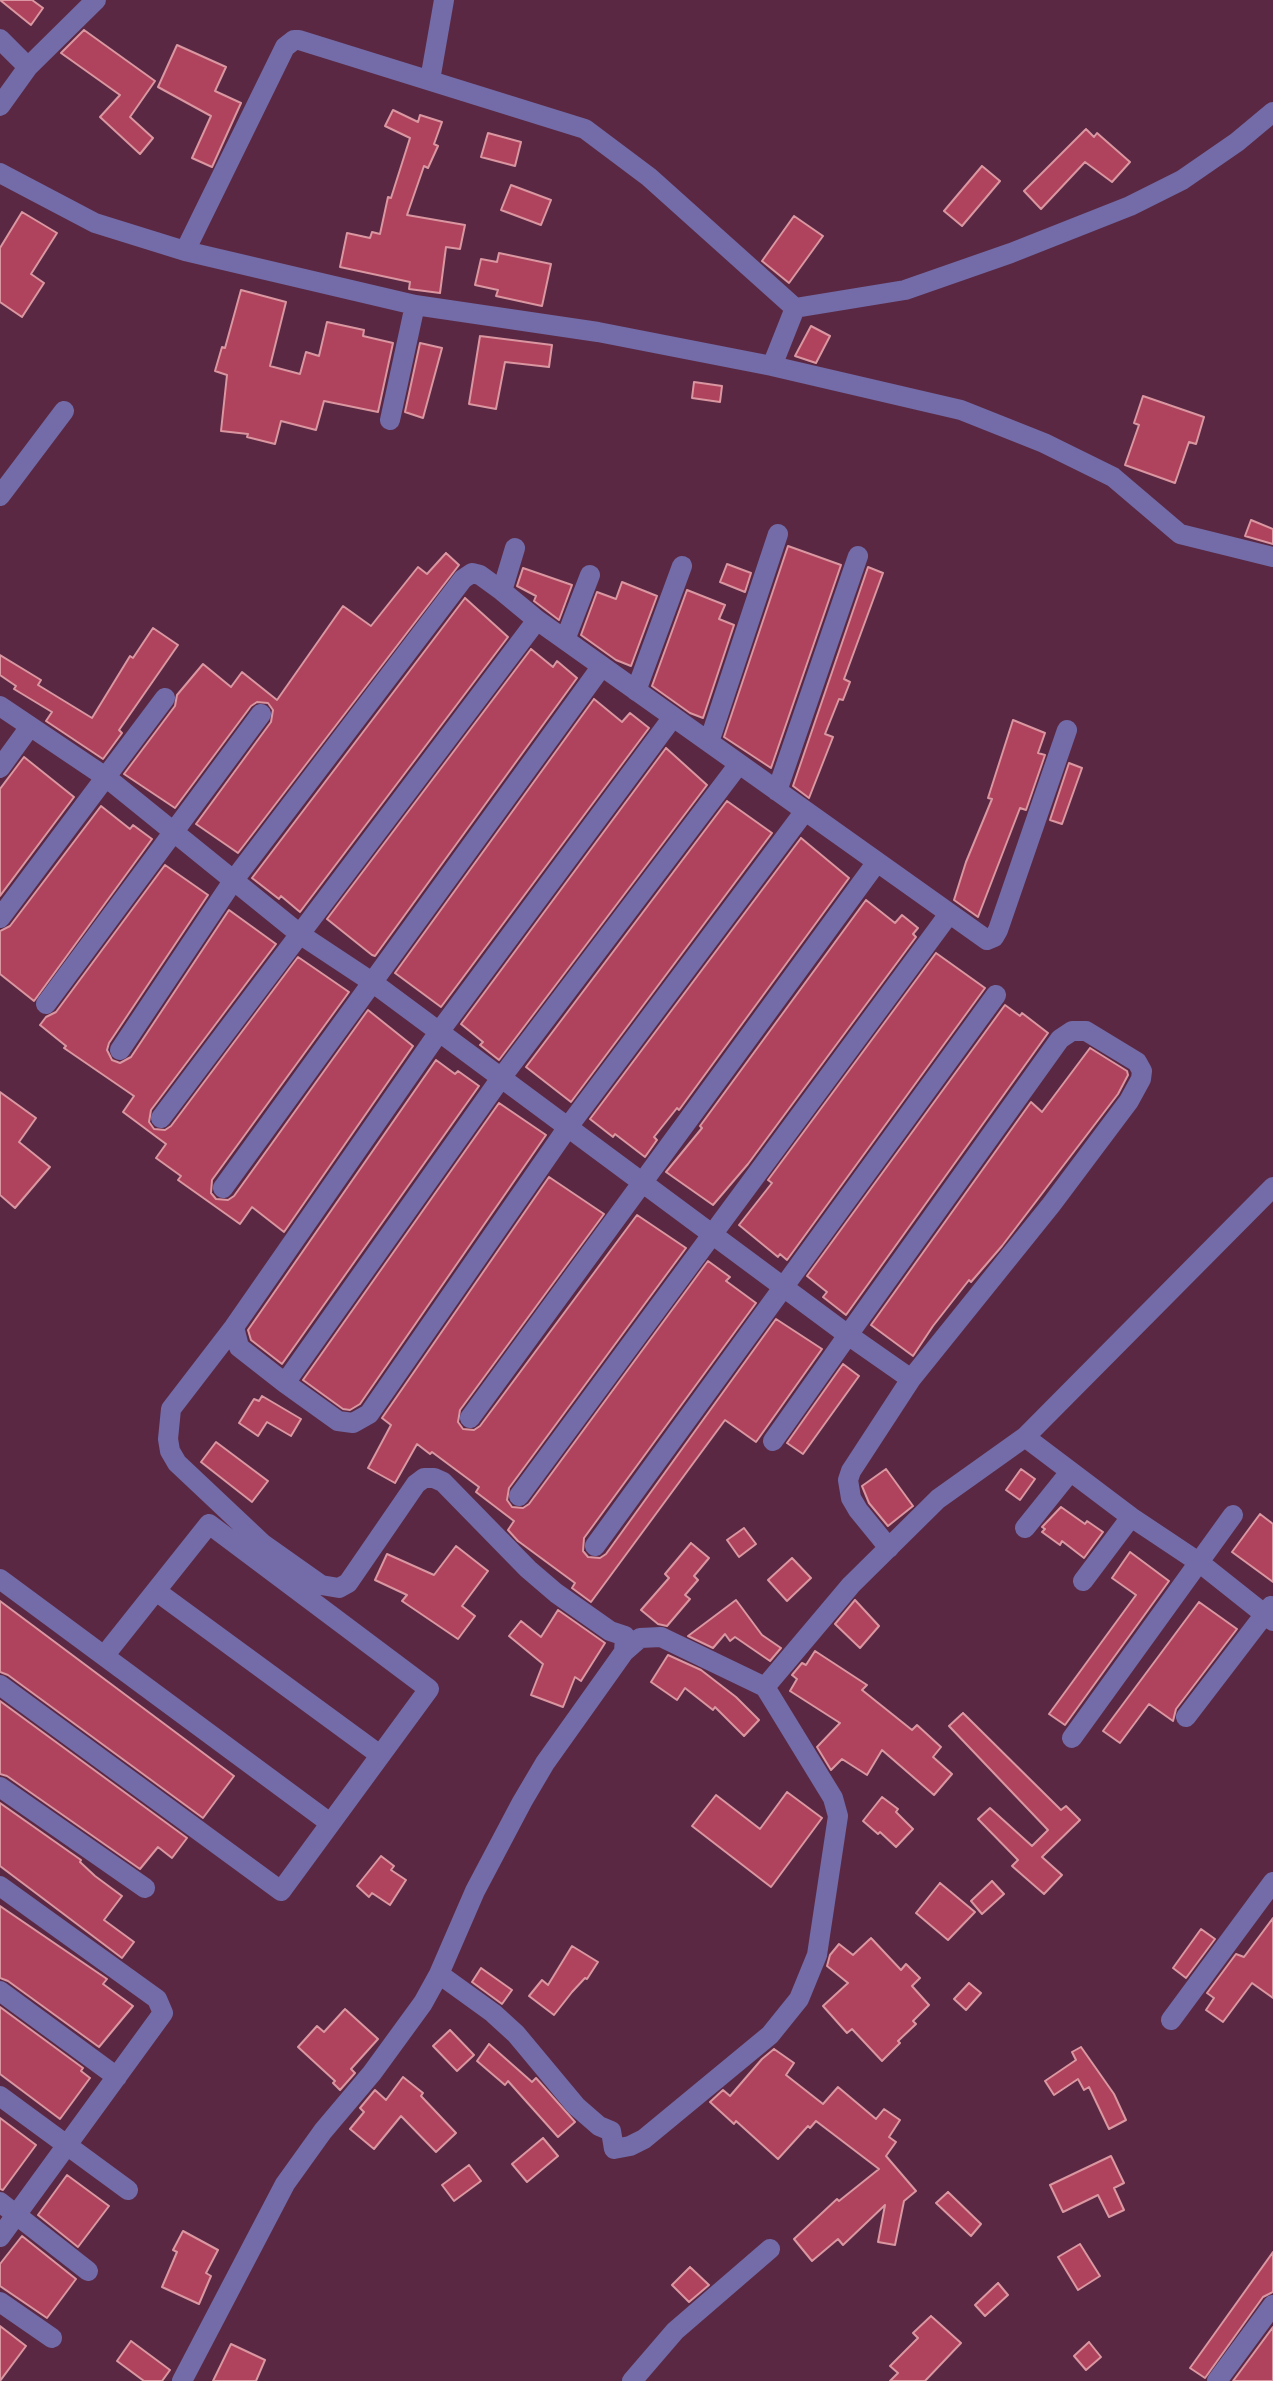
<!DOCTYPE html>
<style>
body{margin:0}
canvas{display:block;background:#5a2843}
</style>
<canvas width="1273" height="2381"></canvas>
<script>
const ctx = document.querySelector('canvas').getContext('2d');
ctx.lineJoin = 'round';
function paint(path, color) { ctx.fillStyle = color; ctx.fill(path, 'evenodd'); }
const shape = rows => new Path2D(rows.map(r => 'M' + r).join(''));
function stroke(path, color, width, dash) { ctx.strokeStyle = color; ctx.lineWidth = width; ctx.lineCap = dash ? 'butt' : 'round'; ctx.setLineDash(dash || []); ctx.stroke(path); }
const building = shape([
 [0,0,32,0,43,8,31,25,0,0],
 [84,30,155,81,130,117,153,138,140,154,100,117,120,95,61,53,84,30],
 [177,45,226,67,215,91,241,103,212,167,192,158,211,116,158,87,177,45],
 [393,110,418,122,420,115,442,122,434,144,438,146,428,168,424,166,407,215,465,225,460,249,446,247,440,293,409,289,410,282,340,267,347,233,370,238,372,232,380,234,388,197,391,198,410,138,385,126,393,110],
 [1086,129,1094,137,1097,133,1130,162,1112,182,1085,162,1041,209,1024,191,1086,129],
 [488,133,521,142,515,166,481,157,488,133],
 [982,166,1000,181,962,226,944,211,982,166],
 [511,185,551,200,541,225,501,210,511,185],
 [22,212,57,233,31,274,44,283,22,317,0,302,0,248,22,212],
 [794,216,823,236,789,283,762,261,794,216],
 [499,253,551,264,542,306,496,296,498,290,475,285,481,259,497,262,499,253],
 [241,290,286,302,270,366,300,374,306,352,319,356,327,322,364,330,363,336,393,343,378,412,324,401,316,430,281,421,275,444,247,437,248,434,221,431,227,375,215,371,222,347,225,348,241,290],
 [811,326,830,336,816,363,795,356,811,326],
 [480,336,552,345,549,367,505,362,496,409,469,404,480,336],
 [420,343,442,348,423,418,405,412,420,343],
 [694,382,722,386,720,402,692,398,694,382],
 [1143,396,1204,417,1196,444,1189,442,1175,483,1125,465,1139,425,1134,423,1143,396],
 [1251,520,1273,529,1273,544,1245,536,1251,520],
 [788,546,841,565,771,768,724,737,788,546],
 [446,553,459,565,238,853,196,824,271,722,273,710,268,703,257,702,251,706,175,808,124,774,175,706,177,695,203,664,231,687,242,672,277,700,343,606,371,626,418,567,427,574,446,553],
 [727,564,751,573,745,592,720,582,727,564],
 [868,567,883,573,844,679,850,682,843,700,839,699,825,734,833,737,809,798,793,786,868,567],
 [523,568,572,585,559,620,534,601,536,596,517,586,523,568],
 [622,582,657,596,631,666,616,660,581,635,597,592,616,599,622,582],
 [687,590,725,605,719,619,734,625,703,718,690,713,652,686,687,590],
 [465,598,508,637,300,912,281,896,279,899,252,878,465,598],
 [153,628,178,645,119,730,122,733,103,759,46,721,52,712,14,689,16,686,0,675,0,655,41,680,38,685,92,718,130,656,133,658,153,628],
 [531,649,553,667,557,661,577,678,375,956,372,955,327,919,531,649],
 [594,699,622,722,630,713,649,728,441,1007,395,973,594,699],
 [1013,720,1045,733,1038,753,1045,755,1026,810,1020,808,978,917,954,900,966,862,992,799,988,798,1013,720],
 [666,748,707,785,499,1060,480,1045,483,1042,461,1024,666,748],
 [24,757,74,797,0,896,0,789,24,757],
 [1069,763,1082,768,1062,824,1050,820,1069,763],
 [727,801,772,833,571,1102,526,1067,727,801],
 [101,806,130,829,133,825,152,839,34,1001,0,974,0,931,10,926,101,806],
 [801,838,849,878,679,1110,677,1108,654,1137,657,1140,645,1157,615,1134,613,1137,590,1119,801,838],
 [165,865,208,895,109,1043,107,1050,112,1060,120,1063,131,1057,229,910,276,944,151,1110,149,1122,154,1129,165,1130,171,1126,298,957,349,992,212,1180,211,1193,216,1199,228,1200,234,1196,368,1010,413,1046,284,1232,252,1207,240,1224,178,1180,181,1176,156,1158,166,1144,123,1112,134,1096,64,1048,66,1046,40,1025,46,1017,56,1012,165,865],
 [866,900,895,923,902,915,918,928,913,934,916,937,748,1164,713,1205,666,1172,702,1128,700,1126,866,900],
 [936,953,985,988,787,1260,780,1254,778,1257,739,1225,772,1183,768,1180,936,953],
 [1005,1005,1020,1016,1022,1013,1048,1033,846,1315,823,1297,827,1292,807,1276,1005,1005],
 [1090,1048,1127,1071,1128,1075,1118,1094,1002,1246,971,1282,969,1280,933,1326,913,1356,871,1325,1031,1102,1042,1112,1090,1048],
 [436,1060,455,1074,458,1071,479,1086,282,1364,251,1340,248,1330,436,1060],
 [0,1092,36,1118,19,1142,50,1167,15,1208,0,1195,0,1092],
 [499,1103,546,1135,360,1404,350,1410,343,1409,303,1380,499,1103],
 [549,1177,604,1214,460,1410,458,1422,463,1429,474,1430,480,1426,637,1215,686,1248,509,1488,507,1500,512,1507,523,1508,529,1504,708,1261,730,1277,726,1281,756,1303,584,1538,583,1551,588,1557,600,1558,606,1554,776,1319,822,1349,756,1442,725,1420,591,1602,572,1588,575,1583,518,1541,508,1530,514,1521,476,1492,479,1487,432,1452,430,1454,417,1444,395,1483,368,1468,391,1425,382,1418,549,1177],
 [843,1364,859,1376,803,1454,787,1443,843,1364],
 [262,1396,301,1419,291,1436,267,1422,258,1436,239,1423,254,1399,259,1401,262,1396],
 [216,1442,268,1481,252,1502,201,1462,216,1442],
 [886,1469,913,1506,888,1526,869,1503,862,1486,886,1469],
 [1021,1469,1035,1479,1020,1500,1006,1490,1021,1469],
 [1061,1507,1085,1524,1087,1521,1103,1532,1084,1558,1062,1541,1060,1545,1042,1532,1045,1529,1042,1527,1061,1507],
 [1260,1514,1273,1524,1273,1582,1232,1552,1260,1514],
 [744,1528,756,1544,739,1557,727,1540,744,1528],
 [691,1543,709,1558,694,1576,698,1580,685,1595,690,1599,667,1626,658,1624,641,1610,669,1578,665,1574,691,1543],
 [456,1546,488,1571,462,1606,475,1616,458,1639,402,1601,407,1595,375,1580,387,1554,434,1575,456,1546],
 [1130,1552,1169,1581,1065,1725,1049,1714,1136,1595,1112,1578,1130,1552],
 [792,1558,811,1578,787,1601,768,1580,792,1558],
 [736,1600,762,1635,781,1648,770,1661,735,1637,730,1641,725,1634,713,1648,688,1636,736,1600],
 [855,1600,879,1626,860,1648,835,1624,855,1600],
 [0,1601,234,1776,203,1818,8,1675,0,1672,0,1601],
 [1199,1602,1237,1629,1176,1709,1173,1721,1149,1704,1120,1743,1103,1731,1199,1602],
 [558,1610,605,1643,581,1681,575,1677,563,1707,531,1695,543,1664,509,1636,521,1621,541,1637,558,1610],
 [815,1651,867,1685,862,1690,912,1730,917,1725,941,1747,933,1757,952,1774,934,1795,882,1750,867,1775,842,1759,831,1770,817,1747,840,1723,790,1691,797,1679,792,1675,802,1663,806,1665,815,1651],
 [668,1655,701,1670,736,1697,759,1720,744,1736,715,1707,713,1710,685,1688,677,1700,651,1682,668,1655],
 [0,1701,187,1838,172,1858,158,1847,140,1869,7,1776,0,1774,0,1701],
 [963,1713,1061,1810,1066,1806,1080,1820,1042,1857,1062,1875,1044,1894,1012,1866,1018,1860,978,1819,990,1808,1032,1846,1048,1830,949,1726,963,1713],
 [787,1792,822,1818,771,1887,692,1826,716,1795,760,1829,787,1792],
 [882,1797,898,1809,896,1812,913,1829,896,1847,880,1832,878,1834,863,1821,882,1797],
 [0,1803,81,1860,80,1862,95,1876,122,1896,104,1920,134,1942,122,1958,0,1866,0,1803],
 [381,1856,394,1866,391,1870,406,1880,390,1905,372,1893,369,1897,357,1886,381,1856],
 [992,1881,1004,1894,982,1914,971,1901,992,1881],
 [940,1883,975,1912,948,1940,916,1913,940,1883],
 [0,1906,107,1979,103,1984,133,2006,99,2047,8,1981,0,1978,0,1906],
 [1273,1918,1273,1998,1252,1983,1223,2022,1206,2010,1214,1998,1207,1993,1236,1954,1244,1957,1273,1918],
 [1201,1929,1215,1939,1186,1978,1173,1968,1201,1929],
 [871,1938,901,1970,906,1964,920,1978,912,1986,929,2005,913,2021,916,2024,898,2041,900,2043,882,2061,852,2029,847,2033,823,2006,848,1983,827,1966,830,1955,839,1944,853,1955,871,1938],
 [572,1946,598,1962,587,1979,585,1978,572,1992,554,2015,529,1996,542,1980,548,1985,572,1946],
 [481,1968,512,1990,502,2004,472,1982,481,1968],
 [969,1983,981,1993,966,2010,954,1999,969,1983],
 [0,2007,83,2068,81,2071,90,2078,60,2119,0,2074,0,2007],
 [345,2009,378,2039,351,2069,355,2073,340,2090,333,2083,335,2081,298,2047,317,2026,324,2032,345,2009],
 [450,2030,474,2055,457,2071,433,2046,450,2030],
 [489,2044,532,2082,536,2078,575,2122,558,2137,508,2081,505,2085,477,2061,489,2044],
 [1081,2047,1114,2094,1126,2120,1109,2129,1089,2087,1084,2090,1078,2079,1054,2095,1045,2081,1076,2060,1072,2052,1081,2047],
 [774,2049,794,2063,786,2075,823,2104,838,2087,876,2119,884,2109,900,2120,889,2137,896,2142,886,2156,916,2191,904,2201,895,2245,878,2242,885,2205,843,2245,838,2239,812,2261,794,2239,837,2199,839,2201,879,2169,816,2121,810,2128,808,2126,778,2159,736,2121,734,2124,710,2102,723,2090,730,2096,762,2059,774,2049],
 [403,2077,423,2093,421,2096,456,2133,436,2152,401,2116,374,2149,350,2129,364,2112,360,2108,375,2090,386,2100,403,2077],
 [0,2118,36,2145,3,2190,0,2189,0,2118],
 [543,2138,558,2156,527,2182,512,2164,543,2138],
 [1111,2156,1124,2183,1114,2188,1124,2210,1109,2217,1098,2195,1063,2212,1050,2185,1111,2156],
 [469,2165,481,2181,454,2201,442,2185,469,2165],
 [67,2175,109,2206,78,2247,38,2215,67,2175],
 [948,2192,981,2224,971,2236,936,2203,948,2192],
 [183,2231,218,2250,206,2273,211,2276,199,2304,162,2287,177,2252,173,2250,183,2231],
 [22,2236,76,2279,47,2318,0,2286,0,2264,22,2236],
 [1080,2244,1100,2276,1078,2290,1058,2257,1080,2244],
 [1273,2252,1273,2292,1263,2297,1205,2378,1190,2368,1273,2252],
 [690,2267,709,2285,689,2302,672,2285,690,2267],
 [998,2283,1008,2295,985,2316,975,2305,998,2283],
 [931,2316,961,2343,925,2381,890,2381,898,2373,890,2366,918,2338,913,2333,931,2316],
 [0,2326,26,2346,0,2381,0,2326],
 [1273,2327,1273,2381,1233,2381,1273,2327],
 [131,2341,170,2370,162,2381,144,2381,117,2361,131,2341],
 [1089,2342,1101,2357,1086,2370,1074,2356,1089,2342],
 [231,2344,265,2360,256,2381,213,2381,231,2344]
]);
paint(building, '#af425c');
stroke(building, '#da96a1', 2);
stroke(shape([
 [0,39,28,67],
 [430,80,444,0],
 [0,106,28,67,96,0],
 [0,173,95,223,185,251,415,305,598,332,772,366,961,410,1044,443,1113,477,1180,534,1273,557],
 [185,251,285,47,294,40,299,40,585,129,649,177,795,308],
 [795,308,905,290,1011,253,1130,206,1182,180,1237,142,1273,112],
 [772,366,795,308],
 [390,420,415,305],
 [0,496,64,411],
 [502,591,515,548],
 [565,640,590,575],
 [636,691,682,566],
 [0,706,107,778,301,935,372,982,848,1335,911,1379,1051,1205,1129,1101,1141,1079,1142,1071,1137,1062,1086,1031,1072,1031,1060,1039,848,1335,773,1441],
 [673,717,439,1032,234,1327,239,1347,285,1383,338,1421,353,1423,369,1414,568,1127,805,811],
 [709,742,778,534],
 [0,768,29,728],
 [777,791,858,556],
 [0,918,165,698],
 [46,1004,261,714],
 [120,1050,233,881,463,579,472,573,480,575,502,591,537,620,987,940,994,937,998,930,1067,730],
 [161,1118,537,620],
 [223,1188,602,666],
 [234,1327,171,1409,168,1439,170,1451,177,1463,263,1544,321,1585,339,1588,348,1583,416,1484,424,1478,434,1478,443,1482,528,1569,556,1593,610,1631,625,1636,624,1652],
 [285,1383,501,1078,739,764],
 [470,1418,877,862],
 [1025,1437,1131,1517,1200,1563,1273,1621],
 [519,1496,949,914],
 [1025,1528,1070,1472],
 [595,1546,996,995],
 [889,1548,858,1510,851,1498,848,1480,851,1471,911,1379],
 [0,1579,330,1823],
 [1083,1581,1131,1517],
 [156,1591,380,1755],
 [0,1685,281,1891,429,1689,209,1524,104,1656],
 [765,1687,851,1585,938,1499,1025,1437,1273,1187],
 [1186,1717,1271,1606],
 [1072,1738,1233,1515],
 [0,1787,145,1888],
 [0,1886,157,1999,163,2013,0,2237],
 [0,1991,117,2077],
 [1171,2020,1273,1882],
 [0,2096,128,2190],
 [0,2202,88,2271],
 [0,2302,52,2338],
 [182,2381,285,2184,323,2131,372,2073,423,2003,439,1974,475,1891,522,1802,545,1763,624,1652,640,1638,661,1637,765,1687,833,1798,838,1816,817,1955,799,1999,770,2035,644,2139,630,2146,614,2149,611,2131,599,2126,576,2106,516,2034,493,2013,439,1974],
 [632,2381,675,2331,770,2249],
 [1217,2381,1273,2305]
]), '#736ca8', 20);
</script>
